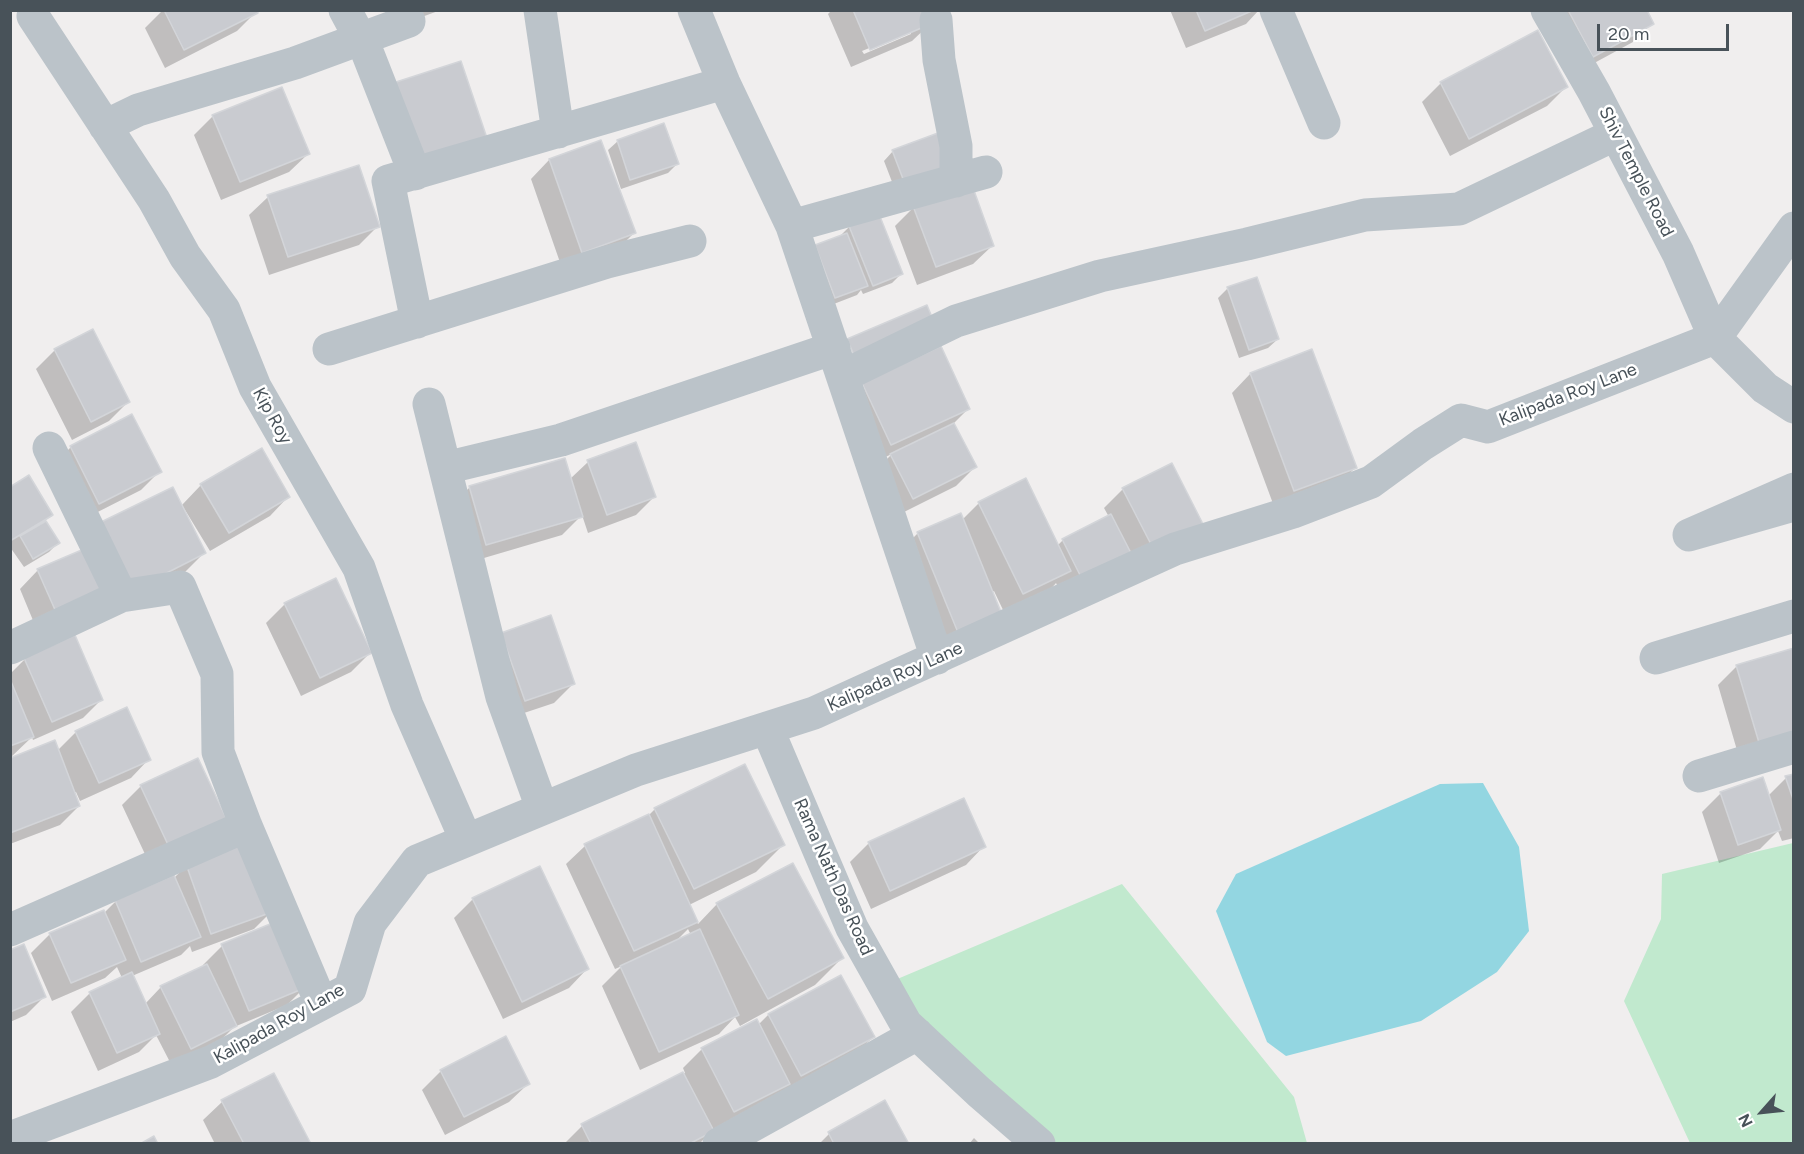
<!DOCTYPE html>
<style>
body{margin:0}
#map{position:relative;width:1804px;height:1154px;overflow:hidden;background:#f0eeee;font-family:Figtree,sans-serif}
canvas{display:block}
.frame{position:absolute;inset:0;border:12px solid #485259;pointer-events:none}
.north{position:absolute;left:1732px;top:1082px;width:60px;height:60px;-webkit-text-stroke:4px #fff;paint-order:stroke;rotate:243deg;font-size:16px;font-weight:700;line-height:24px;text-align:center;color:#485259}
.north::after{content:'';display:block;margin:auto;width:21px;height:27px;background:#485259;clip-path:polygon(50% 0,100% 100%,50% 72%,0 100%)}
.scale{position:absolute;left:1597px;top:24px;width:132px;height:27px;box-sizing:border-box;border:3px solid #485259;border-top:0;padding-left:8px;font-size:18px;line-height:21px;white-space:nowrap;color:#485259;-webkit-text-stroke:4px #fff;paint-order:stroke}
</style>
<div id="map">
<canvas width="1804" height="1154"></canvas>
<div class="frame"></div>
<div class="north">N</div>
<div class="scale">20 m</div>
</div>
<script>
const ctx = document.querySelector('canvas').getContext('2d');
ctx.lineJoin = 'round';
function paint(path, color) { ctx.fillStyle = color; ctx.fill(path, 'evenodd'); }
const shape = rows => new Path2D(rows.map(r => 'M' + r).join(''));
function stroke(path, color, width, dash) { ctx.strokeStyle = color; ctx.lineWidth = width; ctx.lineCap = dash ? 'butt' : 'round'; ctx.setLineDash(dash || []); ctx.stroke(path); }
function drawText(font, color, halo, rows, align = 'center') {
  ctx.font = font + ' Figtree,sans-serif'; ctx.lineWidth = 5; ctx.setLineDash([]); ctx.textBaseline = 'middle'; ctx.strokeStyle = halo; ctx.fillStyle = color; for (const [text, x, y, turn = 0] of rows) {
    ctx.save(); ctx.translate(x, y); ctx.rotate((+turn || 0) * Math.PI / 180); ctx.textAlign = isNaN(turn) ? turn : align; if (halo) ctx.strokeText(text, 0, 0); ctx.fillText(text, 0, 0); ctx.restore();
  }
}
paint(shape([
 [1793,843,1793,1143,1690,1143,1624,1001,1661,919,1662,874],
 [1122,884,1294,1097,1307,1143,1056,1143,918,1017,895,980]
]), '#c1e9ce');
paint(shape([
 [1483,783,1519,847,1529,931,1497,972,1421,1021,1286,1056,1267,1042,1216,911,1236,874,1440,784]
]), '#93d6e1');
paint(shape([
 [163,10,255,10,256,12,237,31,165,68,145,28],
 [401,10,441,10,405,23],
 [832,10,926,10,931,23,912,41,851,67,828,14],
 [911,31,911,34,864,54,862,51],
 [1170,10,1259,10,1246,24,1186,48],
 [1558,10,1645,10,1652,23,1633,42,1574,74],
 [1441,83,1566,87,1547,106,1450,156,1422,102],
 [213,116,308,154,289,172,221,200,194,135],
 [937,135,899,200,884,161,893,151],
 [618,141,677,164,668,173,621,189,608,150],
 [600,142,634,233,615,252,563,271,531,179,549,160],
 [268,197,378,226,359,245,269,275,249,215],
 [914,207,992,246,973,264,917,285,895,226],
 [878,216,901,274,892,283,863,294,861,290,857,295,826,307,806,256,840,236,849,227],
 [1256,279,1278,339,1268,348,1239,358,1218,298,1227,289],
 [55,350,128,402,109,421,72,440,36,369],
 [1312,351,1356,467,1337,486,1275,509,1232,393,1250,374],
 [863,384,968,409,953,424,975,467,956,486,894,517,872,474,892,454,872,463,845,403],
 [132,416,160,471,141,490,80,521,52,466,71,447],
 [635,444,655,496,636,515,588,533,582,515,562,535,467,563,451,506,470,487,570,479,588,462],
 [201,485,288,497,270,516,210,551,182,505],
 [10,489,51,515,45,521,58,543,49,552,24,567,10,547],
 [1123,489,1203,528,1064,599,1056,583,1050,590,1004,612,994,591,992,592,940,653,899,552,918,533,962,520,979,503,1057,546,1063,540,1109,517,1104,508],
 [204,553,185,572,100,593,37,630,20,589,38,570],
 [285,604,370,653,351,672,301,696,266,623],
 [502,634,573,684,554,703,506,719],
 [25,659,102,699,83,718,33,740,32,737,10,758,10,674],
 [1737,666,1794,749,1741,764,1718,685],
 [76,732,149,759,131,778,80,801,76,792,74,793,79,806,60,825,10,844,10,759,57,751],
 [198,760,226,822,151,867,122,805,140,787],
 [1794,775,1794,838,1782,841,1778,831,1760,849,1719,863,1702,812,1721,793,1768,796,1786,778],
 [655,809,783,845,756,872,689,905,698,924,717,904,842,958,815,985,740,1026,735,1017,719,1034,640,1070,602,986,622,966,615,969,566,864,585,846,647,817],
 [688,929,691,935,676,941],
 [869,843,984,846,966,865,871,909,850,862],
 [186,866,273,910,254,929,192,952,190,946,181,955,132,976,145,1004,161,987,204,967,203,965,222,946,279,922,306,986,287,1005,234,1027,216,1045,172,1066,156,1035,139,1052,98,1071,71,1012,90,993,122,978,117,967,105,978,52,1001,31,953,50,934,104,913,116,901,174,878],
 [473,899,587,969,569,988,503,1019,454,918],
 [10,951,45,996,26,1015,10,1022],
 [841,977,873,1037,854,1056,714,1129,699,1144,564,1144,582,1126,685,1073,683,1068,702,1049,758,1025,768,1015],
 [441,1071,528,1084,509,1102,445,1135,422,1090],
 [222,1102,309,1144,215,1144,203,1120],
 [884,1102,907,1144,819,1144,829,1134],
 [974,1138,980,1144,969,1144]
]), '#0003');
const building = shape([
 [164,10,257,10,258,13,184,50,164,10],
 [853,10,927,10,933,23,870,50,853,10],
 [1196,10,1254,10,1205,31,1196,10],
 [1568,10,1647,10,1654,24,1593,57,1568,10],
 [1538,30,1568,87,1469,139,1440,82,1538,30],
 [461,61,489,144,420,166,393,83,461,61],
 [282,87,310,154,240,182,212,115,282,87],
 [664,123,679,164,630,180,617,140,664,123],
 [938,133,953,175,908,192,892,150,938,133],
 [601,140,636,233,582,253,549,159,601,140],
 [359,165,380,227,288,257,267,195,359,165],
 [972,185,994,246,936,267,913,206,972,185],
 [879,214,903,274,873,286,849,226,879,214],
 [847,233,868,286,835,298,815,245,847,233],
 [1257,277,1279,339,1249,350,1227,287,1257,277],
 [927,305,936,327,857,362,847,339,927,305],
 [93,329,130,402,91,422,54,349,93,329],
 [941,346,970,409,891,445,862,383,941,346],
 [1312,349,1357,468,1294,491,1250,373,1312,349],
 [132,414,162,472,99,504,70,446,132,414],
 [954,423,977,467,913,499,890,454,954,423],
 [636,442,656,497,607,515,587,460,636,442],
 [262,448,290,497,229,533,200,484,262,448],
 [565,458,583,517,486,545,469,486,565,458],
 [1172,463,1205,528,1156,554,1122,488,1172,463],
 [29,475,53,515,10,541,10,487,29,475],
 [1026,478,1071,571,1023,594,978,502,1026,478],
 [173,487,206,553,133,590,99,523,173,487],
 [961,513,1003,617,959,635,917,532,961,513],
 [1111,514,1133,557,1083,581,1062,539,1111,514],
 [46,521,60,543,33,559,20,536,46,521],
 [84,549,102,593,56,612,37,569,84,549],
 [336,578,372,653,320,678,284,603,336,578],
 [551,615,575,684,525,701,501,633,551,615],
 [75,635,103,700,52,722,24,658,75,635],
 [1794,648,1794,736,1760,746,1736,665,1794,648],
 [10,679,34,737,10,746,10,679],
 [127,707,151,760,99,783,75,731,127,707],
 [55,740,80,806,10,833,10,758,55,740],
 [198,758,228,822,170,849,140,785,198,758],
 [745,764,785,845,694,889,654,808,745,764],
 [1794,774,1794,802,1785,776,1794,774],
 [1763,777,1781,830,1738,845,1720,792,1763,777],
 [964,798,986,847,890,891,868,842,964,798],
 [649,814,698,922,634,951,584,844,649,814],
 [250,841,275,911,211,934,186,864,250,841],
 [793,863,844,958,768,999,716,903,793,863],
 [540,866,589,969,522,1002,472,898,540,866],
 [174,875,201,937,141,962,115,900,174,875],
 [104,910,126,960,71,983,49,933,104,910],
 [280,920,307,987,249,1011,221,944,280,920],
 [700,929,739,1015,659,1052,620,966,700,929],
 [24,944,46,997,10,1012,10,950,24,944],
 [207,964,237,1026,191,1049,160,986,207,964],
 [132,972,160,1034,117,1053,89,992,132,972],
 [841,975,875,1037,801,1076,768,1014,841,975],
 [757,1019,790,1084,734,1112,701,1048,757,1019],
 [506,1036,530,1084,464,1117,440,1070,506,1036],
 [683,1072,714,1131,689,1144,591,1144,581,1124,683,1072],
 [274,1073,311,1144,244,1144,221,1100,274,1073],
 [885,1100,909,1144,834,1144,828,1132,885,1100],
 [154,1136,158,1144,140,1144,154,1136]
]);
paint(building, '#c9cbd0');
stroke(building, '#d3d5d9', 1.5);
stroke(shape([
 [345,10,366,49,415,174],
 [540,10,558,132],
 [694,10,724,83,792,226,937,658],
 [1276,10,1324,123],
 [1547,10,1594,92,1678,253,1715,338,1765,388,1794,407],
 [33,16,154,200,185,256,224,310,255,387,359,568,407,705,466,840],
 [936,20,939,60,956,146,956,181],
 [105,126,138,110,295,63,409,21],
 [792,226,986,172],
 [417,322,388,181,724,83],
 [329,349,607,262,690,241],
 [843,376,956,321,1100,276,1247,244,1365,215,1459,209,1616,134],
 [429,404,502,697,542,808],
 [49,448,121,596],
 [445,468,561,440,834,348],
 [1794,489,1689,535,1794,505],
 [10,648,121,596,180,587,217,674,218,752,246,826,321,1003],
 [1656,658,1794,616],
 [767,728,852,928,906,1024,979,1092,1039,1144],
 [1699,776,1794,747],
 [10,930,246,826],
 [10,1138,211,1062,350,989,370,923,417,861,636,770,814,713,1175,549,1293,512,1371,482,1423,444,1461,420,1488,427,1715,338,1794,228],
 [719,1144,917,1034]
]), '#bbc3c9', 33);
drawText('18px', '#485259', '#fff', [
 ["Shiv Temple Road",1636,172,63],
 ["Kalipada Roy Lane",1568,395,-21],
 ["Kip Roy",272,416,61],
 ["Kalipada Roy Lane",895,677,-24],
 ["Rama Nath Das Road",833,877,66],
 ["Kalipada Roy Lane",279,1024,-29]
]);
</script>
